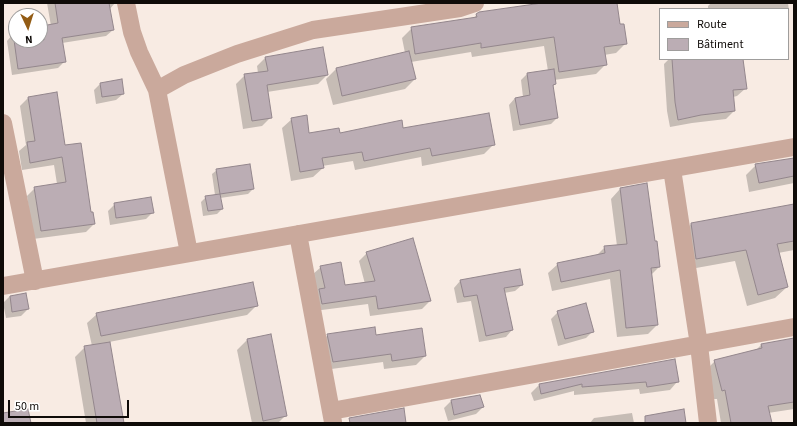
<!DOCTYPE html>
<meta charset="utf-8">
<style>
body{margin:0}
#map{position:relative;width:797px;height:426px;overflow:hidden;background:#f8ebe3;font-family:"Source Sans 3",sans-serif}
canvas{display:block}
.frame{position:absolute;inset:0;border:4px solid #0f0b08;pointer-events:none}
.legend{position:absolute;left:659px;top:8px;width:130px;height:52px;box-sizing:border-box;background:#fff;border:1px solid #9f9d9c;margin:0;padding:5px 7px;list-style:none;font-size:12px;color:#0f0b08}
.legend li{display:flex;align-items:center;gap:8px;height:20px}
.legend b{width:20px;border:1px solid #9f9d9c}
.north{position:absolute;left:8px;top:8px;width:40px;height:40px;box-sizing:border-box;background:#fff;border:1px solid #9f9d9c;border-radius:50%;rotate:176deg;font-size:11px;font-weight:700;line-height:16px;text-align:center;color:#0f0b08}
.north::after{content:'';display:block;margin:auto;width:14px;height:18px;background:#935c15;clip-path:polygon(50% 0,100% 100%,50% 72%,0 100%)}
.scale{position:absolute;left:8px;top:400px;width:121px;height:18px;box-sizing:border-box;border:2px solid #0f0b08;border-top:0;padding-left:5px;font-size:12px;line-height:14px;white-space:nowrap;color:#0f0b08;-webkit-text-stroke:3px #fff;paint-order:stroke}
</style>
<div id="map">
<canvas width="797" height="426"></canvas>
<div class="frame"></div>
<ul class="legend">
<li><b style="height:5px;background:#caa99c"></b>Route</li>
<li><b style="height:11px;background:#bbadb4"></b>Bâtiment</li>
</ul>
<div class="north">N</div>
<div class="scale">50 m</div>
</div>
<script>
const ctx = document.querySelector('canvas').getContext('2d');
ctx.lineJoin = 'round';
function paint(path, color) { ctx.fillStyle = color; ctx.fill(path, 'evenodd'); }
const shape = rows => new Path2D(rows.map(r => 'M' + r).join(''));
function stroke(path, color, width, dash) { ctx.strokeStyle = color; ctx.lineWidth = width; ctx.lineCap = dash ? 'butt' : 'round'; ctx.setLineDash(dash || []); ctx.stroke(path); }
paint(shape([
 [47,3,115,3,109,10,113,30,106,36,62,43,64,62,58,68,12,75,7,41,13,34,16,34,16,40,40,40,40,29,42,27,51,26],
 [538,3,616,3,619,26,626,43,616,53,604,55,606,64,596,74,554,80,555,84,552,87,557,118,551,124,513,131,509,105,515,98,523,97,521,80,527,74,548,71,544,46,472,57,471,52,411,62,415,79,405,89,333,105,326,79,336,69,405,53,402,38,412,28,473,19,477,14,539,4],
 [711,3,788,3,789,11,788,12,788,9,708,9,708,6],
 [266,57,327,75,318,84,267,92,271,117,262,126,243,129,236,84,245,75,258,73,257,66],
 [669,59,742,59,746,88,737,96,733,97,734,111,726,119,692,123,670,127,667,111,664,64],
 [100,84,123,94,116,100,96,104,94,90],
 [56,93,64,147,94,224,86,232,33,239,27,196,35,188,57,184,54,165,22,170,19,151,26,145,20,106,28,98],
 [292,119,309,134,339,134,403,129,493,145,484,154,422,166,421,157,355,170,353,161,322,166,323,168,313,177,291,181,282,128],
 [794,159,794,183,749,192,746,175,756,165],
 [217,170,253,189,248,194,220,198,222,209,217,214,203,216,201,202,206,197,215,195,212,174],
 [620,189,654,242,659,267,651,275,657,325,648,334,617,337,610,279,552,291,548,273,558,264,596,256,605,247,617,246,611,199],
 [115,204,153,212,146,219,110,225,108,211],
 [794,205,794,250,778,253,787,287,775,298,747,306,735,261,685,270,680,235,691,224],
 [367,253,430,301,422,309,370,316,368,304,314,311,312,275,321,267,345,286,365,284,359,261],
 [460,281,522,285,515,291,504,293,512,330,506,337,479,342,471,301,457,303,454,288],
 [10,296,28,309,21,316,6,318,3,303],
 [257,305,247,315,109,342,123,423,86,423,75,357,85,347,92,346,87,323,97,314],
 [558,312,593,331,586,338,558,346,551,319],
 [270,335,286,415,278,423,252,423,237,350,247,340],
 [328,335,375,336,425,356,416,365,384,369,383,362,324,370,319,343],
 [794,339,794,409,768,413,769,423,721,423,717,399,713,399,706,370,715,361,755,351,761,345],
 [674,360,677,382,670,390,640,394,639,389,574,395,574,391,534,401,531,393,539,385],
 [451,401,483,407,476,414,448,421,444,408],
 [632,413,634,423,590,423,594,418]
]), '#0003');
const building = shape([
 [55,3,109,3,114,30,62,38,66,62,18,69,14,40,44,40,42,26,58,23,55,3],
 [542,3,617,3,620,24,624,24,627,44,604,47,607,65,559,72,554,37,481,48,481,43,415,54,411,27,477,17,476,14,479,12,542,3],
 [323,47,328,75,267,85,272,118,252,121,244,74,268,71,265,57,323,47],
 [409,51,416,79,342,96,336,68,409,51],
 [672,59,743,59,747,89,733,90,735,111,701,115,678,120,675,102,672,59],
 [554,69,556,84,553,85,558,118,520,125,515,98,530,95,527,73,554,69],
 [122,79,124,94,102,97,100,83,122,79],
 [57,92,65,145,81,143,91,212,93,212,95,224,41,231,34,187,66,182,62,157,30,163,27,142,35,141,28,97,57,92],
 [489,113,495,145,432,156,430,148,364,161,362,152,322,158,324,168,300,172,291,118,307,115,309,133,339,128,340,133,402,120,403,128,489,113],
 [794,158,794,176,759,183,755,164,794,158],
 [250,164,254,189,220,194,223,209,208,211,205,196,220,194,216,169,250,164],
 [647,183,655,241,657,241,660,267,651,268,658,325,626,328,620,270,561,282,557,263,605,253,604,246,627,244,620,188,647,183],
 [151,197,154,213,116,218,114,203,151,197],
 [794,204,794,241,777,244,788,287,758,295,746,250,696,259,691,223,794,204],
 [413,238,431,301,378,309,376,296,322,304,319,289,325,288,320,266,341,262,345,285,375,281,366,252,413,238],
 [520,269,523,285,504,288,513,330,486,336,477,295,464,297,460,280,520,269],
 [253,282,258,306,101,336,96,313,253,282],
 [26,293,29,309,12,312,10,296,26,293],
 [586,303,594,332,565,339,557,311,586,303],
 [375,327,376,335,422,328,426,356,392,361,391,354,333,362,327,334,375,327],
 [271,334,287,416,263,421,247,339,271,334],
 [794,338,794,402,768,406,772,423,731,423,725,390,722,391,714,360,762,348,761,344,794,338],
 [110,342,124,423,97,423,84,346,110,342],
 [675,359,679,382,647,387,646,382,582,387,582,384,541,394,539,384,675,359],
 [480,395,484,407,454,415,451,400,480,395],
 [404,408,406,423,350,423,349,418,404,408],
 [28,409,31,423,3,423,3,413,28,409],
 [684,409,686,423,645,423,645,416,684,409]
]);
paint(building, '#bbadb4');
stroke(building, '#93868c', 1);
stroke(shape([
 [126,3,132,32,139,52,157,90,189,253],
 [157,90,184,75,237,54,313,30,460,8,475,3],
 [3,123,35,281],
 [672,169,699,345,708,423],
 [298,234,333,422],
 [3,286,794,147],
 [331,411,794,327]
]), '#caa99c', 18);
</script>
